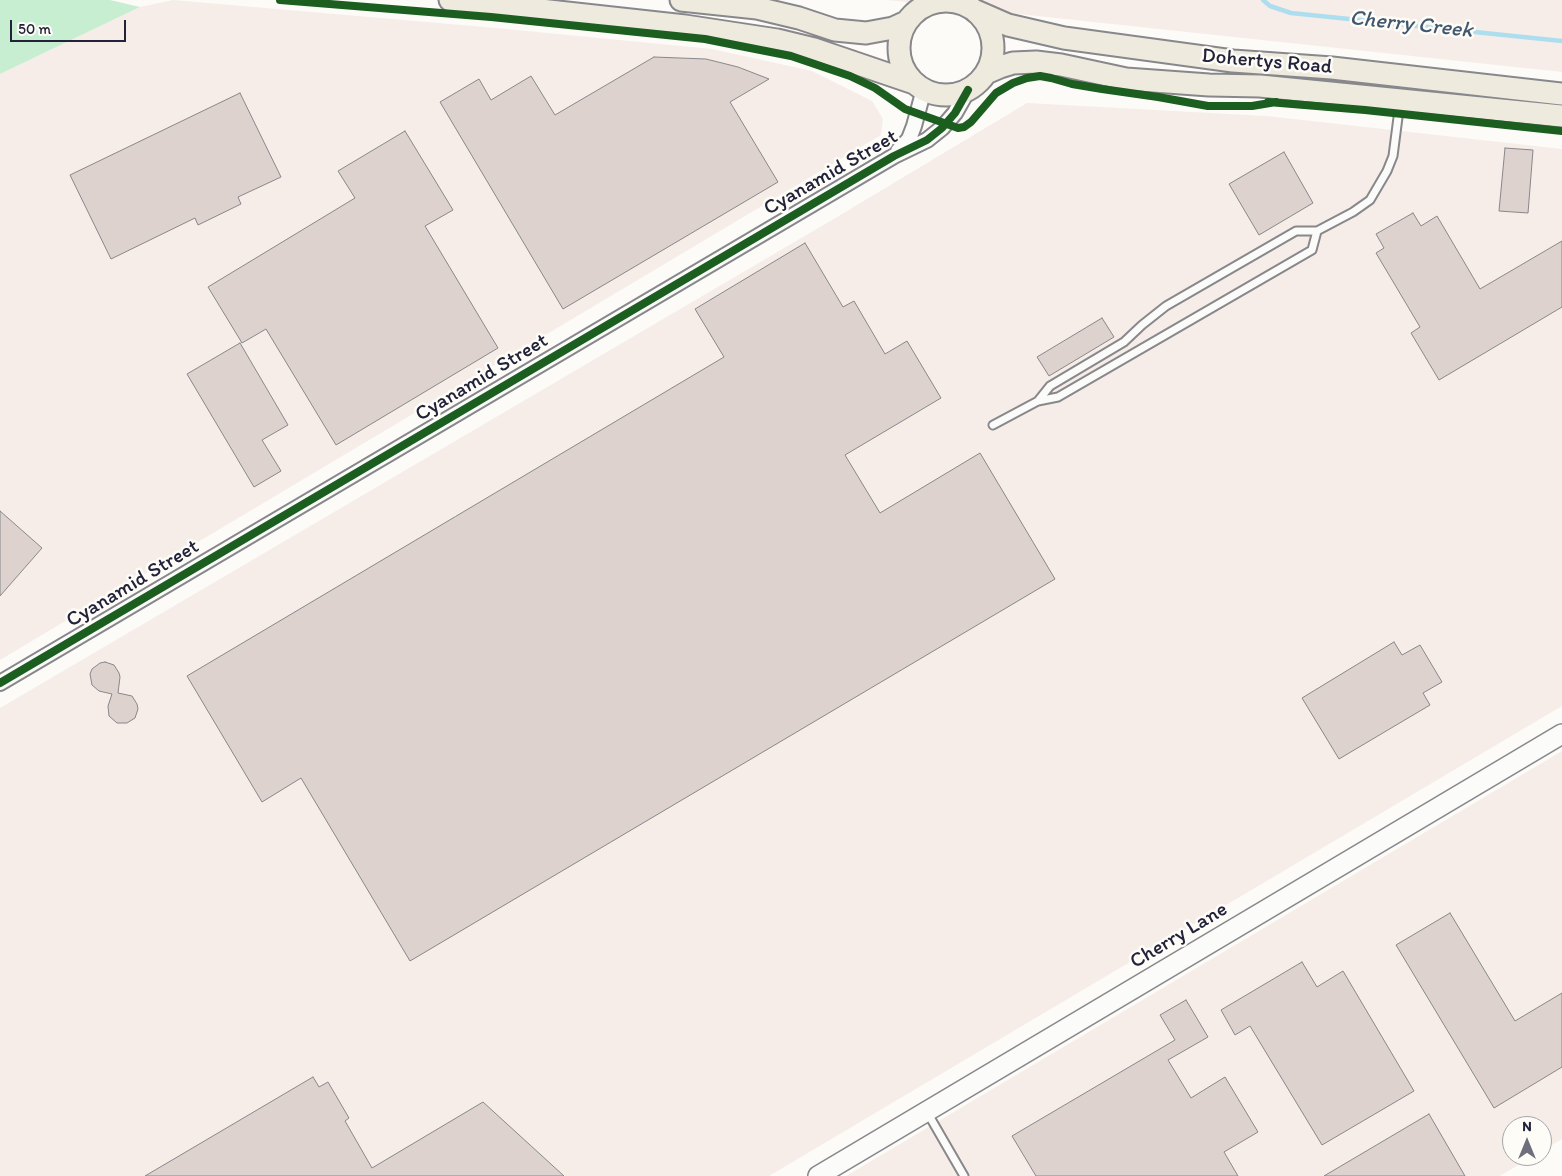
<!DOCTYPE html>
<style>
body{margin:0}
#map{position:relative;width:1562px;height:1176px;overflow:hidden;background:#fcfbf8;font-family:Itim,sans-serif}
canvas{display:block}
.north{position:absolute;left:1502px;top:1116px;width:50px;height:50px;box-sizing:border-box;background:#fdfcf7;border:1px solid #a5a5ac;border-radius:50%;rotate:0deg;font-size:14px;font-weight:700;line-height:20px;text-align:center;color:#22223b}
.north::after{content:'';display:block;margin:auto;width:18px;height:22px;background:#6e6e7d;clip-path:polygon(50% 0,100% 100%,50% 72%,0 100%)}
.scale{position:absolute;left:10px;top:20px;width:116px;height:22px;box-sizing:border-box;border:2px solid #22223b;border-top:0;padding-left:6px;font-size:15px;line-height:18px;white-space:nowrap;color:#22223b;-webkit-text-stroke:4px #fdfcf7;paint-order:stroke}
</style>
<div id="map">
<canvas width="1562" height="1176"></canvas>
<div class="north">N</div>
<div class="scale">50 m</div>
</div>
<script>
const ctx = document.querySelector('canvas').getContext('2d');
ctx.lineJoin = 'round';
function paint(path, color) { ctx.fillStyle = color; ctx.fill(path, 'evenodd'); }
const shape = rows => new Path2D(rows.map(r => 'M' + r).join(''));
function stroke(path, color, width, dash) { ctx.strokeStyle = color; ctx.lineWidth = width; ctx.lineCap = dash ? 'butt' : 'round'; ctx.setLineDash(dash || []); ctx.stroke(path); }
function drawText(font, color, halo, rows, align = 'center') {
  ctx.font = font + ' Itim,sans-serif'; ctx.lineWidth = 5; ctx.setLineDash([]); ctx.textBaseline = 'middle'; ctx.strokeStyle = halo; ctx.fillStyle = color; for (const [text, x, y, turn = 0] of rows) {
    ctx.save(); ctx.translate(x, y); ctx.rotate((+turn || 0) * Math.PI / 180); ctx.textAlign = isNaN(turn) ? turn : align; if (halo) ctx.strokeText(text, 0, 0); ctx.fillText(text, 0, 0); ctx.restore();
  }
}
paint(shape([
 [173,0,496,28,712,49,812,71,872,101,883,119,881,135,0,660,0,74,140,7],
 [887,0,1562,0,1562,72],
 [1027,103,1267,116,1562,149,1562,706,769,1176,0,1176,0,708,837,217],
 [1562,751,1562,1139,1542,1151,1542,1126,1512,1126,1512,1156,1533,1156,1500,1176,846,1176]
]), '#f6ede8');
paint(shape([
 [0,0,110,0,140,7,0,74]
]), '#c7eed1');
stroke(shape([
 [1263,0,1270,6,1291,13,1562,41]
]), '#acdeef', 4.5);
const building = shape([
 [654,57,706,59,738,67,769,79,730,102,778,182,563,309,440,102,479,79,491,100,531,76,555,115,654,57],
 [240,93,281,177,238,197,241,204,198,225,195,218,111,259,70,175,240,93],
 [405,131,453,210,425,226,498,348,336,445,266,329,242,343,208,287,355,198,338,171,405,131],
 [1505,148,1533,150,1528,213,1499,211,1505,148],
 [1284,152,1313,203,1259,235,1229,184,1284,152],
 [1413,213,1421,226,1437,216,1480,289,1562,241,1562,307,1439,380,1411,333,1420,327,1376,253,1384,248,1376,234,1413,213],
 [805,243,843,307,854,301,885,354,907,341,941,398,845,455,880,513,980,453,1055,579,410,961,301,778,262,802,187,676,724,357,695,309,805,243],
 [1102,318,1114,337,1049,376,1037,357,1102,318],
 [240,343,288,425,262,440,281,471,254,487,187,374,240,343],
 [0,511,42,548,0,596,0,511],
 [1394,642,1402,655,1420,645,1442,682,1423,693,1430,705,1339,759,1302,698,1394,642],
 [105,662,114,665,119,673,120,677,118,693,132,696,137,704,138,709,135,718,127,723,117,723,109,716,108,706,112,694,99,691,92,685,90,674,92,669,100,663,105,662],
 [1450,913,1515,1021,1562,993,1562,1067,1494,1108,1396,945,1450,913],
 [1302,962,1317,987,1343,971,1414,1091,1322,1145,1250,1026,1235,1035,1221,1010,1302,962],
 [1186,1000,1208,1037,1168,1060,1191,1098,1225,1077,1258,1132,1224,1152,1238,1176,1036,1176,1012,1136,1175,1040,1160,1015,1186,1000],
 [313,1077,319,1087,328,1082,349,1118,345,1121,372,1168,483,1102,564,1176,145,1176,313,1077],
 [1429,1114,1465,1176,1324,1176,1429,1114]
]);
paint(building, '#ddd2ce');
stroke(building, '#88888c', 1);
const lane = shape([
 [1038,401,1050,386,1124,342,1142,325,1166,306,1296,231,1317,231,1353,212,1370,200,1387,171,1393,156,1400,102],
 [993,425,1038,401,1058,397,1312,250,1317,231],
 [927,1112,964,1176]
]);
const street = shape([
 [898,151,909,139,914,126,924,89],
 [0,683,894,156,927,140,942,128,955,113,968,90]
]);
const secondary = shape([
 [818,1176,1562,734]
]);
const primary = shape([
 [450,0,685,26,777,40,814,49,914,83],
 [681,0,757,8,799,18,835,30,866,33,893,28,906,22],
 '899 48a47 47 0 1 1 94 0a47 47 0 1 1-94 0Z',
 [976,11,1008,25,1064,38,1233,61,1332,68,1562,94],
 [986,73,1000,67,1013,63,1036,62,1061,65,1126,79,1209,85,1260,86,1562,116]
]);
stroke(lane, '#88888c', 11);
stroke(street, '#88888c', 18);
stroke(secondary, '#88888c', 22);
stroke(primary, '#88888c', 25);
stroke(lane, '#fbfbf9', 7);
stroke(street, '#fbfbf9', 14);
stroke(secondary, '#fbfbf9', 19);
stroke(primary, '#eeeade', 21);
stroke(shape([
 [280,0,491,17,705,39,735,45,791,56,850,76,875,88,905,109,958,128,964,127,971,122,996,93,1013,83,1027,78,1040,76,1051,78,1072,84,1102,89,1158,97,1208,106,1252,106,1276,102],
 [1268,102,1365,110,1562,131],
 [0,683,894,156,927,140,942,128,955,113,968,90]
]), '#1b5e20', 8);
drawText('21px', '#22223b', '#fdfcf7', [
 ["Dohertys Road",1267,62,5],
 ["Cyanamid Street",831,173,-30],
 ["Cyanamid Street",482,378,-31],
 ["Cyanamid Street",133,584,-31],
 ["Cherry Lane",1179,936,-31]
]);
drawText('italic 22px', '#415770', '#fdfcf7', [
 ["Cherry Creek",1411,25,6]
]);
</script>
